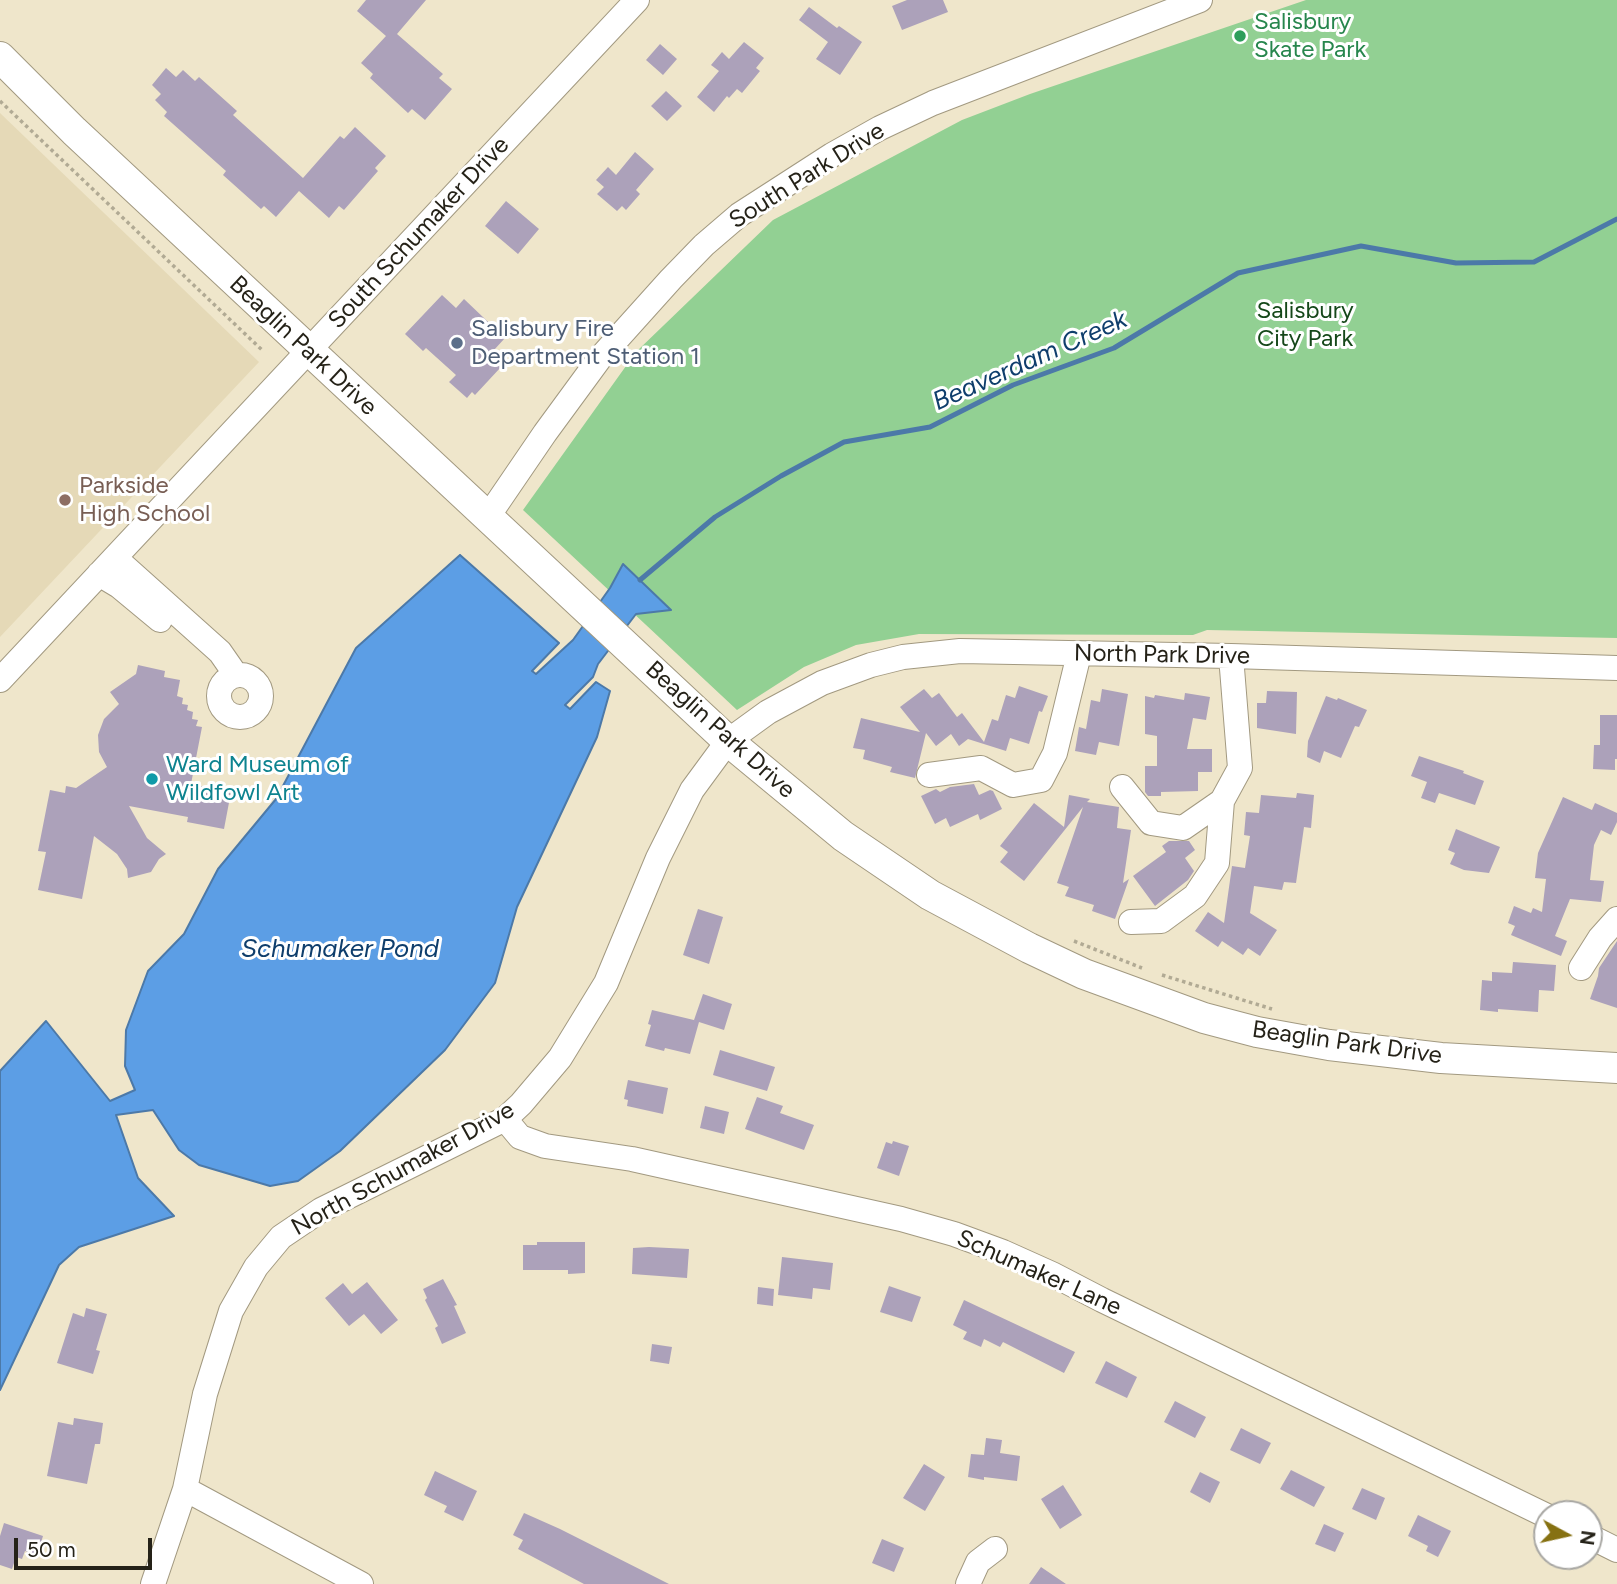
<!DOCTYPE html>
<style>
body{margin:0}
#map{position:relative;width:1617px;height:1584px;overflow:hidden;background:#efe6cb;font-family:Figtree,sans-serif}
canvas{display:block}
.north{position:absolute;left:1533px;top:1500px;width:70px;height:70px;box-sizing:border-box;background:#fff;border:2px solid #a8a7a3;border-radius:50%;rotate:98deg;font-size:19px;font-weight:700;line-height:28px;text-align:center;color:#252218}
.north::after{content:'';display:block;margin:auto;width:24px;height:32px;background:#867112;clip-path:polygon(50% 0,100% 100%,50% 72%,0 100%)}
.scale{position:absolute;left:14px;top:1538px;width:138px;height:32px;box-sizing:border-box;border:4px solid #252218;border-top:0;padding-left:9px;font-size:21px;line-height:24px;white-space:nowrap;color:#252218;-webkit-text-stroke:5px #fff;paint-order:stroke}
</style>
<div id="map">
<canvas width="1617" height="1584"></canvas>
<div class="north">N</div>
<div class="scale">50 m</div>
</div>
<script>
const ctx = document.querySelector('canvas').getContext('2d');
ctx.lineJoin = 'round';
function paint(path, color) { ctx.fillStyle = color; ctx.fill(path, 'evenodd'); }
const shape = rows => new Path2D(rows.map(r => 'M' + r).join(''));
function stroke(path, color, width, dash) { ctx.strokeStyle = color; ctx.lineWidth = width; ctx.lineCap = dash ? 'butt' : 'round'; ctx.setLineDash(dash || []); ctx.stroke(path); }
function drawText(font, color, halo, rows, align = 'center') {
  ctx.font = font + ' Figtree,sans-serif'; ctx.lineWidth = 6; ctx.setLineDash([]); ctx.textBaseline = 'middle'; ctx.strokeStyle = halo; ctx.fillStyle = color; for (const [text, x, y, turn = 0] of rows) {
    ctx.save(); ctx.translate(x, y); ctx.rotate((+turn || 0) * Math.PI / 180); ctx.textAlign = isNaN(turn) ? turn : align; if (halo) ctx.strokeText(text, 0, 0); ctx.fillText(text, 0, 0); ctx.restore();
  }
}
paint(shape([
 [0,113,259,362,0,637]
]), '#e5d9b7');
paint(shape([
 [1306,0,1617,0,1617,638,1207,630,1193,635,919,634,856,645,804,667,737,710,523,510,636,352,773,220,962,120,1030,94]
]), '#92d093');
const water = shape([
 [460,555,559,643,532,671,536,674,573,640,610,588,623,564,671,610,636,614,598,664,593,677,565,705,570,709,596,682,610,691,597,737,517,907,495,983,445,1050,340,1151,298,1181,270,1186,199,1165,179,1150,153,1110,116,1115,138,1178,174,1216,79,1247,59,1265,0,1390,0,1071,46,1021,110,1101,135,1090,125,1066,126,1030,148,971,184,934,218,869,276,799,356,648,460,555]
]);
paint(water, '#5c9ee5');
stroke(water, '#4c79a8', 2);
stroke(shape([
 [640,580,715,517,781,476,844,442,930,427,1013,385,1114,348,1238,273,1361,246,1456,263,1534,262,1617,219]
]), '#4c79a8', 5);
paint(shape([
 [366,0,426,0,397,34,443,74,439,78,452,89,425,120,412,109,408,113,370,78,373,74,361,63,386,36,357,11],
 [907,0,943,0,948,12,902,30,892,6],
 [809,7,837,28,839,26,862,42,840,75,816,59,828,42,799,20],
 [744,42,764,58,756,68,760,71,742,93,737,89,729,98,727,96,714,112,697,97,719,71,711,65,722,52,729,59],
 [660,44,677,59,663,75,646,60],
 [166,68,176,77,183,70,195,81,199,77,237,111,233,115,303,178,340,136,344,139,355,127,386,156,375,168,378,171,344,210,339,206,329,218,299,191,276,217,264,206,261,209,223,175,226,171,164,116,167,112,155,100,161,94,152,85],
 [666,91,682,106,667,121,651,106],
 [635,152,654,169,636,190,640,194,626,210,622,206,617,211,597,194,604,187,596,180,608,167,616,175],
 [506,201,539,229,518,254,485,226],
 [442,295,456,308,464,299,505,338,494,350,503,359,498,364,501,367,475,395,472,392,467,398,449,382,456,375,426,348,423,351,405,334],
 [138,665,165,671,164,677,180,680,177,696,183,698,182,704,188,705,187,710,193,712,192,719,198,720,196,726,202,727,191,784,231,792,224,829,187,822,188,817,129,806,147,838,166,854,159,859,151,872,128,878,127,869,117,854,94,836,82,899,38,890,46,852,38,851,50,790,65,793,66,786,76,788,107,767,99,752,98,735,104,719,119,704,110,692,136,674],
 [1019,686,1048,696,1042,712,1039,711,1029,744,1010,738,1006,751,968,739,959,746,951,734,936,746,926,733,915,778,890,772,892,767,863,759,865,750,853,748,861,718,920,732,900,707,924,689,932,698,939,693,957,717,962,713,984,742,992,719,998,721,1006,695,1015,698],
 [1102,689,1128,694,1119,746,1099,742,1096,755,1075,751,1079,727,1086,729,1091,700,1100,702],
 [1267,691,1297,692,1296,734,1257,728,1257,703,1266,703],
 [1185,693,1210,697,1206,720,1193,718,1187,749,1212,749,1212,772,1198,772,1198,791,1161,792,1161,796,1148,796,1145,792,1145,766,1157,766,1157,736,1145,734,1145,696,1154,698,1155,695,1184,700],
 [1326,696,1337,700,1338,698,1367,710,1359,727,1355,726,1341,758,1324,751,1320,763,1307,757,1308,741],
 [1600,715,1617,715,1617,759,1615,759,1615,770,1593,769,1594,745,1600,745],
 [1419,756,1464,771,1463,773,1484,781,1475,805,1439,793,1435,803,1421,798,1427,782,1411,776],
 [974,784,979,795,990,790,993,791,1002,809,980,820,978,814,950,827,946,818,935,824,921,796,936,789,940,792,950,787],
 [1297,793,1314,795,1311,828,1304,827,1296,883,1284,882,1282,890,1254,886,1250,913,1277,930,1260,956,1248,948,1243,955,1222,941,1218,947,1195,931,1208,912,1224,923,1232,866,1245,868,1250,836,1244,835,1246,812,1259,813,1261,795,1296,798],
 [1069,795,1090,799,1087,802,1119,807,1117,828,1131,830,1123,883,1129,879,1115,919,1092,911,1094,905,1065,896,1069,887,1057,883,1083,807,1024,881,1000,862,1008,852,1000,846,1034,803,1064,827],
 [1563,797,1592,810,1595,803,1617,813,1617,822,1611,835,1601,830,1594,845,1590,880,1604,881,1601,902,1570,899,1555,936,1567,941,1561,956,1511,935,1515,926,1508,923,1514,906,1531,913,1533,908,1542,912,1546,879,1535,878,1538,853],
 [1456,829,1500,847,1489,873,1464,870,1450,864,1455,853,1448,850],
 [1169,841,1189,841,1195,850,1185,858,1194,871,1188,880,1155,906,1133,876,1166,852,1162,846],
 [698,909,723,917,709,964,683,955],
 [1617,941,1617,1008,1590,999,1598,976,1599,968],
 [1513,962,1556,965,1554,991,1539,990,1538,1012,1498,1009,1498,1012,1480,1010,1482,980,1492,981,1492,972,1512,973],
 [703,994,732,1004,724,1030,699,1022,690,1054,665,1048,664,1051,645,1046,651,1025,648,1024,652,1010,698,1021,694,1020],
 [720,1050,775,1067,767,1091,713,1075],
 [628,1080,668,1088,663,1114,627,1106,628,1100,624,1099],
 [757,1097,783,1106,780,1113,814,1125,804,1150,745,1129],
 [705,1106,729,1112,724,1134,700,1128],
 [893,1141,909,1146,899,1176,877,1168,886,1142,892,1144],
 [537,1242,585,1242,585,1273,568,1274,568,1270,523,1270,523,1245,537,1245],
 [649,1247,689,1249,687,1278,632,1274,633,1248],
 [782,1257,833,1263,830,1290,813,1288,812,1299,778,1295],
 [443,1279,457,1305,454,1306,466,1333,442,1344,435,1328,438,1326,425,1300,427,1298,423,1289],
 [367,1282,398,1320,381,1334,364,1314,349,1326,325,1298,343,1283,352,1294],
 [889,1286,921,1297,912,1322,880,1312],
 [758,1287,774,1289,773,1306,757,1304],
 [964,1300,1075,1352,1064,1373,1003,1342,1000,1347,984,1339,981,1347,963,1339,967,1332,953,1325],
 [86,1308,107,1314,96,1350,100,1351,93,1374,57,1363,73,1313,84,1317],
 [652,1344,672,1347,669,1364,650,1361],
 [1106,1361,1137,1377,1127,1398,1095,1383],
 [1175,1401,1206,1417,1195,1438,1164,1422],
 [74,1418,103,1423,100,1444,95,1444,87,1484,47,1476,58,1422,73,1425],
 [1241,1428,1271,1443,1260,1464,1230,1450],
 [986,1438,1002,1440,1000,1453,1020,1456,1017,1481,984,1477,984,1480,968,1477,971,1454,984,1455],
 [924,1464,945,1477,925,1511,903,1498],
 [1291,1470,1325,1487,1314,1507,1280,1489],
 [435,1471,477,1491,463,1521,444,1512,447,1506,424,1495],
 [1200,1472,1220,1482,1210,1503,1190,1492],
 [1063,1485,1082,1515,1060,1529,1041,1499],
 [1362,1488,1385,1498,1376,1520,1352,1509],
 [524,1513,560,1529,669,1584,584,1584,518,1549,523,1540,513,1535],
 [1418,1515,1451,1531,1438,1557,1426,1551,1428,1546,1408,1536],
 [4,1523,43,1536,37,1555,25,1551,22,1559,16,1557,12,1569,0,1565,0,1536],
 [1324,1524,1344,1533,1335,1552,1315,1544],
 [882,1539,904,1548,894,1572,872,1563],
 [1041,1567,1066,1584,1029,1584]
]), '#aca1ba');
const minor = shape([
 [487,518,545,433,600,358,671,279,704,245,739,215,832,155,880,128,933,103,1200,0],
 [115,558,220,652,236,675],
 [99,574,119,586,160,620],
 '219 696a21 21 0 1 1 42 0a21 21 0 1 1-42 0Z',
 [0,680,637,0],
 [929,775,981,768,1013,785,1041,780,1055,753,1079,654],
 [1122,787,1151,823,1183,828,1222,801,1240,768,1231,656],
 [1131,922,1161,921,1195,896,1217,863,1222,801],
 [1581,968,1600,938,1617,919],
 [505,1119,520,1137,545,1146,632,1159,901,1219,954,1234,1003,1252,1052,1274,1102,1300,1547,1516],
 [185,1489,361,1584],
 [1589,1536,1617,1550],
 [153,1584,185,1489,205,1394,231,1311,256,1267,281,1237,321,1210,505,1119,521,1104,560,1058,606,983,658,858,692,790,728,741,768,712,822,683,871,665,903,657,960,651,1231,656,1617,668],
 [968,1584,978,1562,995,1549]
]);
const major = shape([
 [0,57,74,131,728,741,843,836,930,895,1029,948,1084,974,1204,1018,1257,1032,1329,1045,1441,1058,1617,1068]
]);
stroke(minor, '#a29980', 26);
stroke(major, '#a29980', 32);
stroke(shape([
 [0,101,262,350],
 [1074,941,1142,968],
 [1162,975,1272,1009]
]), '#b1aa94', 3.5, [3.5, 3.5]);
stroke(minor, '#fff', 24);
stroke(major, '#fff', 30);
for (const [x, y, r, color] of [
 [1240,36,7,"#2e9e5b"],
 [457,343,7,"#5c6f8a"],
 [65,500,7,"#8d6e63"],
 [152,779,7,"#0f9aa8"]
]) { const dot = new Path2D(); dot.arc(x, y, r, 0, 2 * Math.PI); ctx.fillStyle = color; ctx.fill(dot); stroke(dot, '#fff', 2.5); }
drawText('24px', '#27864d', '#fff', [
 ["Salisbury",1254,22],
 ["Skate Park",1254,50]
], 'left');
drawText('24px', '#252218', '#fff', [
 ["South Park Drive",807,176,-32],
 ["South Schumaker Drive",419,233,-47],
 ["Beaglin Park Drive",303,346,43],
 ["North Park Drive",1162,655,1],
 ["Beaglin Park Drive",720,730,42],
 ["Beaglin Park Drive",1347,1043,8],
 ["North Schumaker Drive",403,1169,-29],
 ["Schumaker Lane",1039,1273,24]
]);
drawText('24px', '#154819', '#fff', [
 ["Salisbury",1305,311],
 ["City Park",1305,339]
]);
drawText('24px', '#4e5e75', '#fff', [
 ["Salisbury Fire",471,329],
 ["Department Station 1",471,357]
], 'left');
drawText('24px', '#785e54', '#fff', [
 ["Parkside",79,486],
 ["High School",79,514]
], 'left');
drawText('24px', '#0d838f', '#fff', [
 ["Ward Museum of",166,765],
 ["Wildfowl Art",166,793]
], 'left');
drawText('italic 26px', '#0f3e6c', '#fff', [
 ["Beaverdam Creek",1030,361,-24],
 ["Schumaker Pond",340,949]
]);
</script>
